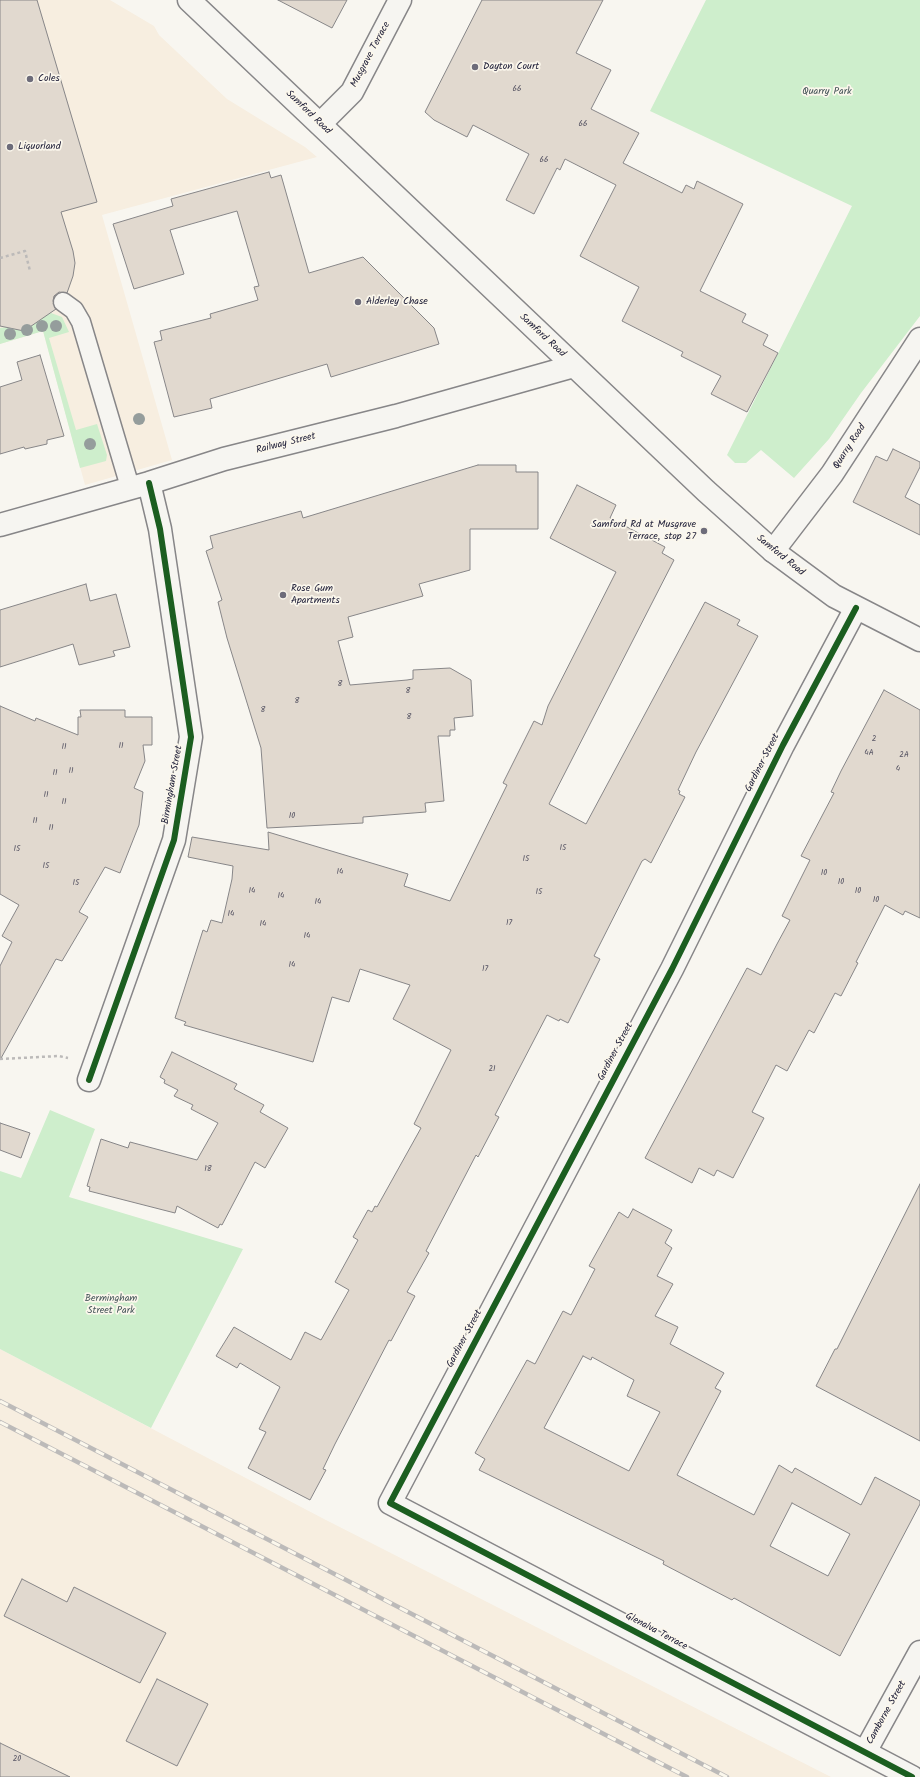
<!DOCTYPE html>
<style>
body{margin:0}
canvas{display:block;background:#f8f6f0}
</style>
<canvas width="920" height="1777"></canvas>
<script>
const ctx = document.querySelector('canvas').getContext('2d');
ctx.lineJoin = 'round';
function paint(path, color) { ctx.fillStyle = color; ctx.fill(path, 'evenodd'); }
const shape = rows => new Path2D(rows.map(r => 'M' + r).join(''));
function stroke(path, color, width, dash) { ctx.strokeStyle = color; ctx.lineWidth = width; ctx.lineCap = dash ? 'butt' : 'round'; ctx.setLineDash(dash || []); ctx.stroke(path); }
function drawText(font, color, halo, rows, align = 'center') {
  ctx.font = font + ' Kalam,sans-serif'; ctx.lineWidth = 3.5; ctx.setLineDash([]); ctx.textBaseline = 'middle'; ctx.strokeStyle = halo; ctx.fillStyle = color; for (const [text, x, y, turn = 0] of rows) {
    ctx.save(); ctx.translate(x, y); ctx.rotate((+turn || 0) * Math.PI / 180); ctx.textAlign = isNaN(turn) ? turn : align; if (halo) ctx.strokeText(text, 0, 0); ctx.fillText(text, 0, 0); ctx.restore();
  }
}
paint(shape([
 [0,0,110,0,154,26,159,35,227,99,305,147,317,157,102,215,172,460,85,485,43,331,0,344],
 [0,1349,324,1519,831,1777,0,1777]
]), '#f7eee0');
paint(shape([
 [706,0,920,0,920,316,861,393,829,439,794,478,761,450,746,463,735,463,727,455,852,206,650,111],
 [51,313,62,317,69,332,49,338,76,430,97,424,107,455,106,461,80,468,43,331,0,344,0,328,33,323],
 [50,1110,95,1129,69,1197,243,1249,151,1428,0,1349,0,1171,21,1178]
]), '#ceeecc');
const building = shape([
 [0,0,37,0,97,202,61,212,73,251,75,263,73,276,67,293,59,292,54,296,53,301,56,309,24,331,0,326,0,0],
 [278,0,347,0,332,28,278,0],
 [482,0,603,0,576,53,611,70,591,109,639,133,623,163,682,193,686,185,694,189,697,181,743,204,700,291,746,314,742,322,768,335,763,345,778,353,747,412,711,394,721,376,681,356,683,352,622,321,639,287,580,256,616,185,565,159,560,170,557,168,534,214,506,200,529,154,473,125,467,137,434,120,425,112,482,0],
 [269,172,271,178,281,175,309,273,363,257,434,328,439,344,331,377,327,364,210,399,212,408,174,417,154,342,162,340,160,331,211,318,210,314,258,300,254,287,259,286,237,211,170,230,184,274,134,289,113,224,173,206,171,199,269,172],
 [40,355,64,436,47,440,47,444,25,449,24,447,0,454,0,387,22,380,17,362,40,355],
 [893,449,920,462,920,467,905,497,920,505,920,535,853,502,876,456,887,461,893,449],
 [478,465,516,465,516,472,538,472,538,529,470,529,470,570,419,584,423,596,348,617,353,637,338,641,350,685,407,680,413,679,413,670,450,668,471,680,473,716,454,718,455,730,450,730,450,736,438,736,444,801,425,803,426,812,363,817,363,823,267,828,261,748,227,638,218,602,222,600,206,551,213,548,210,536,301,511,303,518,478,465],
 [577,485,616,505,610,518,665,547,662,553,674,560,549,804,586,824,705,602,740,620,737,625,758,636,696,752,678,790,680,791,679,794,685,797,651,863,645,859,642,861,594,956,600,959,568,1023,560,1019,559,1021,547,1015,495,1115,499,1117,478,1157,476,1155,426,1251,429,1253,407,1292,415,1296,391,1341,389,1340,335,1444,323,1469,326,1470,310,1500,248,1468,266,1432,259,1429,280,1387,240,1363,237,1368,216,1356,234,1327,291,1360,305,1332,321,1340,349,1290,335,1282,358,1240,353,1237,368,1210,372,1212,375,1206,377,1207,421,1128,414,1124,451,1050,393,1019,410,985,360,969,349,1002,332,997,313,1062,184,1025,186,1022,175,1018,203,930,207,932,211,920,222,923,232,879,233,866,188,857,192,837,269,850,268,832,408,874,404,886,450,901,507,785,503,783,534,721,542,725,548,706,616,572,550,538,577,485],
 [86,584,90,601,116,594,130,647,113,651,115,656,79,665,73,644,0,667,0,610,86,584],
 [884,690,920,710,920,918,905,911,903,915,885,905,856,962,858,963,841,996,835,993,814,1033,809,1030,787,1071,776,1065,752,1112,764,1118,733,1178,717,1170,714,1176,699,1168,692,1183,645,1158,747,968,761,975,777,944,790,920,782,916,810,860,801,856,834,793,831,792,841,771,884,690],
 [0,706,35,721,36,718,78,735,78,717,81,717,80,710,125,710,125,717,152,717,152,745,143,745,145,761,134,788,143,792,139,825,120,873,105,867,79,912,88,917,62,961,56,959,0,1060,0,966,12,942,2,936,19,905,0,894,0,706],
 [172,1052,237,1084,234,1089,264,1105,260,1112,288,1128,265,1168,255,1162,222,1225,220,1224,218,1228,177,1206,175,1213,89,1191,90,1187,87,1186,101,1139,128,1148,130,1142,197,1160,218,1123,191,1109,193,1105,174,1096,178,1090,164,1083,165,1080,160,1077,172,1052],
 [0,1123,30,1133,21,1158,0,1150,0,1123],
 [920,1184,920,1441,816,1386,835,1349,837,1349,920,1184],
 [633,1209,672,1230,665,1243,672,1248,657,1276,673,1284,655,1316,678,1327,670,1344,724,1373,715,1388,721,1391,677,1475,754,1515,779,1465,792,1473,795,1468,861,1505,875,1477,920,1501,920,1504,840,1656,734,1598,732,1600,663,1564,664,1561,479,1470,485,1459,475,1453,527,1360,535,1364,563,1311,571,1315,595,1269,589,1266,619,1212,628,1218,633,1209],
 [583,1356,591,1360,592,1357,634,1380,627,1396,660,1412,629,1471,544,1428,583,1356],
 [792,1503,850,1534,828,1576,770,1546,792,1503],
 [22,1579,67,1602,74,1587,166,1633,140,1683,4,1616,22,1579],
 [157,1679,208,1704,177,1766,126,1741,157,1679],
 [0,1743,70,1777,0,1777,0,1743]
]);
paint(building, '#e1d9cf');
stroke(building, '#878688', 1);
const service = shape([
 [63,302,74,310,81,322,130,487]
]);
const minor = shape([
 [320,124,352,92,400,0],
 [0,525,149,483,224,459,396,416,574,366],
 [773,551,832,474,920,339],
 [856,608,783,745,672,969,390,1503,912,1777],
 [89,1080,174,840,191,737,160,529,149,483],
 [865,1752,920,1652]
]);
const primary = shape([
 [189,0,706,491,773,551,834,596,920,640]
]);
stroke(service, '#878688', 21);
stroke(minor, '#878688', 25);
stroke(primary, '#878688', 25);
stroke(shape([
 [0,258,25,251,30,271],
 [0,1059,59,1056,68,1058]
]), '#bcbab9', 2.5, [3, 3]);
stroke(service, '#f6f5f1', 18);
stroke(minor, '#f6f5f1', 22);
stroke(primary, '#f6f5f1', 22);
const rail = shape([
 [0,1401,727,1777],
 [0,1422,687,1777]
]);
stroke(rail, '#bcbab9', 4.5);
stroke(rail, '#fbf7ec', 3, [9]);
stroke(shape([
 [856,608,783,745,672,969,390,1503,912,1777],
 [89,1080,174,840,191,737,160,529,149,483]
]), '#1b5e20', 6);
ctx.fillStyle = '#959d9c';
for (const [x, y] of [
 [42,326],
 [56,326],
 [27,330],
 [10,334],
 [139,419],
 [90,444]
]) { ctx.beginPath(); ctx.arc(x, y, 6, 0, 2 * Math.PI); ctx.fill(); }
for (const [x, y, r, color] of [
 [475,67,4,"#6d6c7a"],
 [30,79,4,"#6d6c7a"],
 [10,147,4,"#6d6c7a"],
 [358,302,4,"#6d6c7a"],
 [704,531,4,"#6d6c7a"],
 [283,595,4,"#6d6c7a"]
]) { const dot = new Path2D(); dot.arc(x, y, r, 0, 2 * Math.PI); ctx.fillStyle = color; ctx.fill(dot); stroke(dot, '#fbf7ec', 1.5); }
drawText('8px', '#525060', null, [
 ["66",517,90],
 ["66",583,125],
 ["66",544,161],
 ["8",340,685],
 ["8",408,692],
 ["8",297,702],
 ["8",263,711],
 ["8",409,718],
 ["2",874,740],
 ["11",121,747],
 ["11",64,748],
 ["4A",869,754],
 ["2A",904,756],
 ["4",898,770],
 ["11",71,772],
 ["11",55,774],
 ["11",46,796],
 ["11",64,803],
 ["10",292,817],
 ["11",35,822],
 ["11",51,829],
 ["15",563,849],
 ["15",17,850],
 ["15",526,860],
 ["15",46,867],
 ["14",340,873],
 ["10",824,874],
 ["10",841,883],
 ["15",76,884],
 ["14",252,892],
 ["10",858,892],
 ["15",539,893],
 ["14",281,897],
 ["10",876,901],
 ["14",318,903],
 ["14",231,915],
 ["17",509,924],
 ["14",263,925],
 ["14",307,937],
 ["14",292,966],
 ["17",485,970],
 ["21",492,1070],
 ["18",208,1170],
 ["20",17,1760]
]);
drawText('10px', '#22223b', '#fbf7ec', [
 ["Musgrave Terrace",371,55,-62],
 ["Samford Road",308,113,44],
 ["Samford Road",542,336,43],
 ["Railway Street",286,444,-14],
 ["Quarry Road",850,447,-57],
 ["Samford Road",780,556,39],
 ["Gardiner Street",763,763,-63],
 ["Birmingham Street",173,785,-80],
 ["Gardiner Street",616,1052,-62],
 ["Gardiner Street",465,1339,-62],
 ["Glenalva Terrace",656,1632,28],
 ["Camborne Street",887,1713,-61]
]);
drawText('10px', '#22223b', '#fbf7ec', [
 ["Dayton Court",483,67],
 ["Coles",38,79],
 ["Liquorland",18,147],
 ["Alderley Chase",366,302],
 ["Samford Rd at Musgrave",696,525,"right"],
 ["Terrace, stop 27",696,537,"right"],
 ["Rose Gum",291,589],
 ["Apartments",291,601]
], 'left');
drawText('10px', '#445458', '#fbf7ec', [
 ["Quarry Park",827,92],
 ["Bermingham",111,1299],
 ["Street Park",111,1311]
]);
</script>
